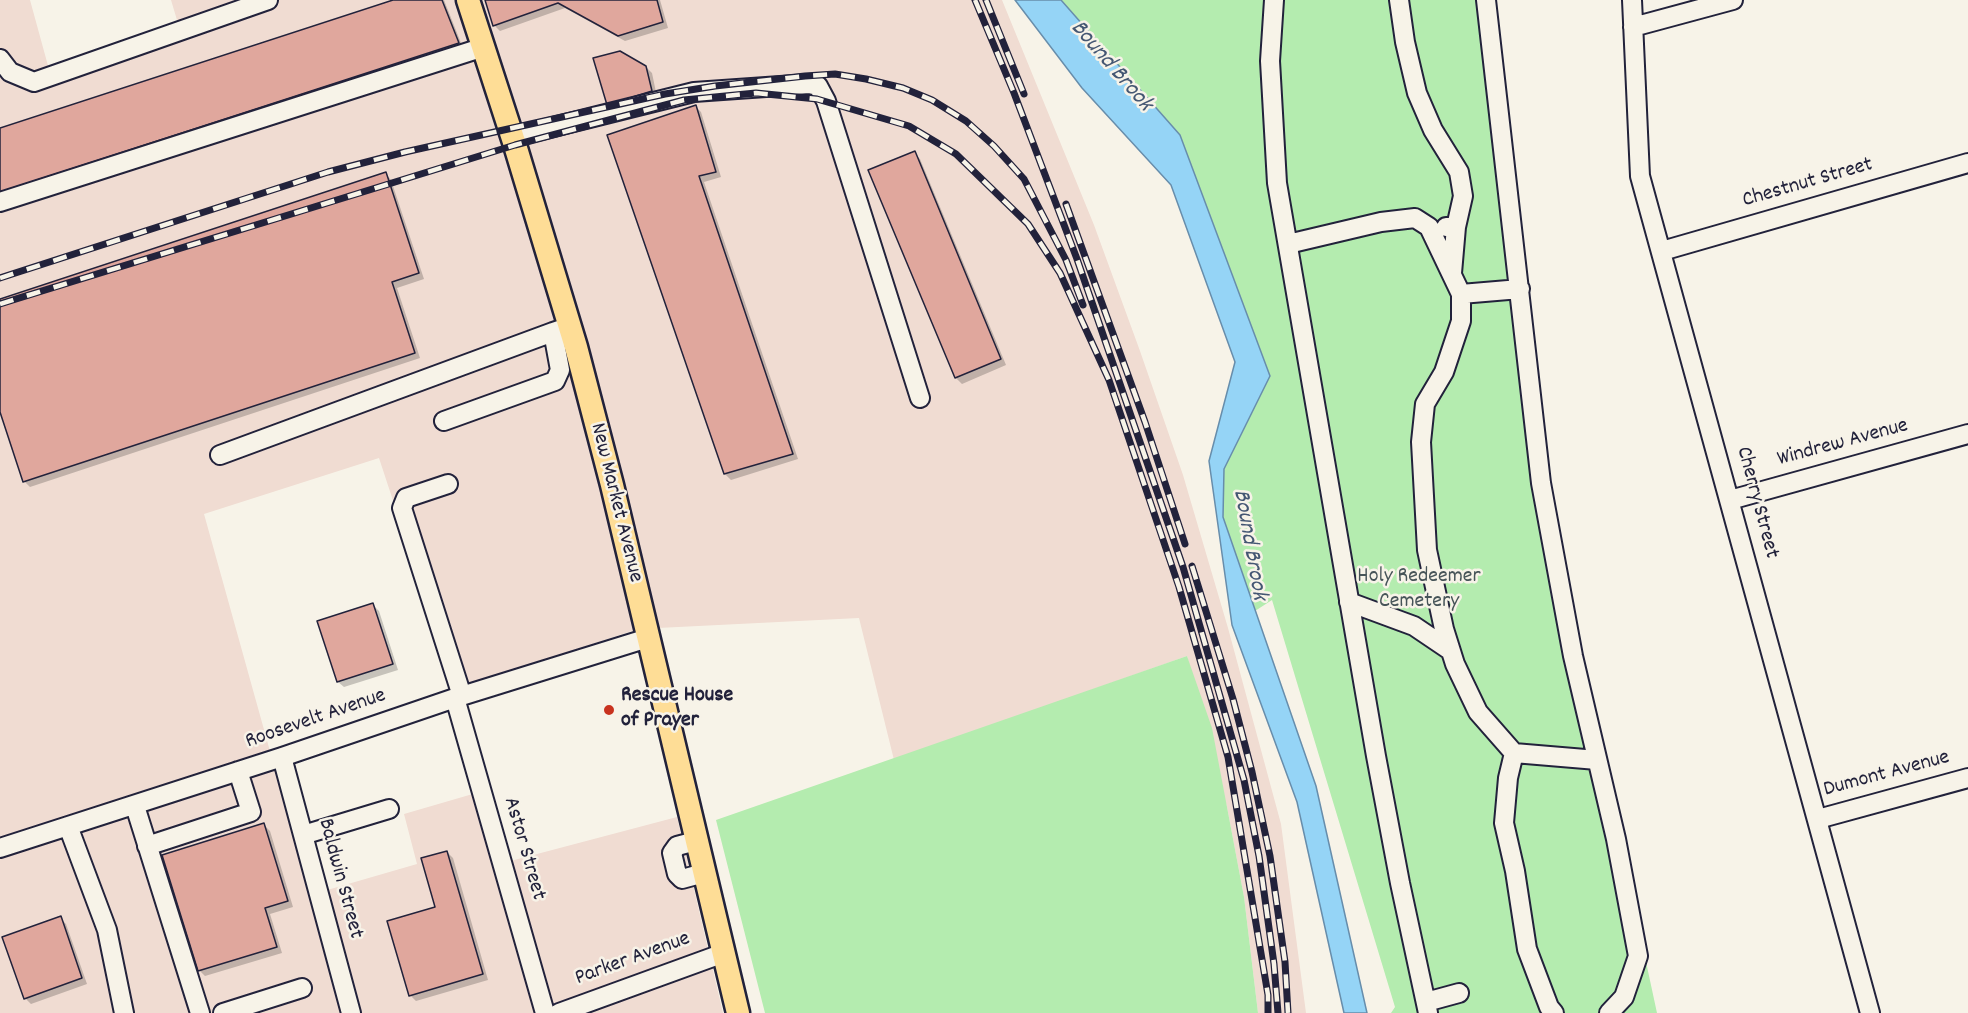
<!DOCTYPE html>
<style>
body{margin:0}
canvas{display:block;background:#f7f3e8}
</style>
<canvas width="1968" height="1013"></canvas>
<script>
const ctx = document.querySelector('canvas').getContext('2d');
ctx.lineJoin = 'round';
function paint(path, color) { ctx.fillStyle = color; ctx.fill(path, 'evenodd'); }
const shape = rows => new Path2D(rows.map(r => 'M' + r).join(''));
function stroke(path, color, width, dash) { ctx.strokeStyle = color; ctx.lineWidth = width; ctx.lineCap = dash ? 'butt' : 'round'; ctx.setLineDash(dash || []); ctx.stroke(path); }
function drawText(font, color, halo, rows, align = 'center') {
  ctx.font = font + ' Dekko,sans-serif'; ctx.lineWidth = 5; ctx.setLineDash([]); ctx.textBaseline = 'middle'; ctx.strokeStyle = halo; ctx.fillStyle = color; for (const [text, x, y, turn = 0] of rows) {
    ctx.save(); ctx.translate(x, y); ctx.rotate((+turn || 0) * Math.PI / 180); ctx.textAlign = isNaN(turn) ? turn : align; if (halo) ctx.strokeText(text, 0, 0); ctx.fillText(text, 0, 0); ctx.restore();
  }
}
paint(shape([
 [0,0,30,0,50,73,180,30,171,0,1002,0,1094,225,1140,351,1183,475,1228,628,1281,824,1306,1013,1258,1013,1244,897,1227,807,1187,656,894,760,859,618,638,629,455,689,379,458,204,514,310,895,417,864,404,814,483,791,503,863,677,817,723,1013,0,1013]
]), '#f0dcd2');
paint(shape([
 [1061,0,1488,0,1543,483,1657,1013,1391,1013,1395,1007,1272,600,1255,611,1223,517,1224,469,1270,376,1180,135],
 [1187,656,1212,728,1227,807,1244,897,1258,1013,765,1013,716,820]
]), '#b4ecaf');
const water = shape([
 [1015,0,1061,0,1180,135,1270,376,1224,469,1223,517,1316,786,1367,1013,1344,1013,1297,802,1232,625,1209,461,1235,362,1171,185,1082,88,1015,0]
]);
paint(water, '#95d4f6');
stroke(water, '#678dab', 1.5);
paint(shape([
 [397,0,444,0,463,48,0,199,0,129],
 [486,0,660,0,668,28,625,41,565,8,500,31,494,25],
 [646,67,652,73,657,97,608,104],
 [695,106,701,112,721,177,704,182,798,459,731,480,725,474,609,136],
 [914,153,920,159,1006,365,962,384,956,378],
 [386,174,391,180,424,279,397,288,420,358,30,487,24,481,0,407,0,300],
 [373,605,379,611,398,670,344,687,338,682],
 [264,825,270,831,293,907,270,914,282,953,205,976,199,970],
 [447,852,453,858,488,980,416,1001,410,995,437,908],
 [60,918,66,924,87,984,31,1004,25,998]
]), '#0003');
const building = shape([
 [393,0,442,0,459,43,0,192,0,128,393,0],
 [485,0,657,0,663,22,618,36,558,3,493,26,485,0],
 [620,51,646,66,652,91,607,105,593,58,620,51],
 [696,105,716,172,699,176,793,454,724,474,607,135,696,105],
 [915,151,1001,359,955,378,868,170,915,151],
 [386,172,419,273,392,282,415,353,23,482,0,412,0,299,386,172],
 [373,603,393,664,337,682,317,621,373,603],
 [264,823,288,901,265,908,277,947,198,971,162,855,264,823],
 [447,851,483,974,409,996,387,921,435,907,421,858,447,851],
 [61,916,82,978,24,999,2,937,61,916]
]);
paint(building, '#e0a79d');
stroke(building, '#22223b', 1.5);
const minor = shape([
 [1274,0,1270,61,1277,183,1376,756,1400,883,1428,1013],
 [1399,0,1405,42,1417,93,1433,130,1459,172,1463,196,1456,227],
 [1486,0,1541,483,1573,656,1616,839,1638,956,1624,997,1609,1013],
 [1632,0,1640,176,1870,1013],
 [1633,27,1733,0],
 [0,59,10,72,34,82,268,0],
 [513,137,694,92,809,84,818,86,826,101,920,398],
 [0,202,484,47],
 [1446,227,1456,227,1452,273],
 [1288,244,1381,222,1415,218,1429,227,1461,294],
 [1662,251,1968,163],
 [444,421,555,381,560,370,553,332,562,329],
 [220,455,553,332],
 [448,484,406,498,402,508,462,696],
 [1730,500,1968,434],
 [1349,602,1414,626,1451,651],
 [455,698,545,1013],
 [1514,753,1478,712,1455,664,1444,629,1427,550,1421,442,1425,404,1444,372,1461,321,1461,294,1520,289],
 [282,757,351,1013],
 [135,806,200,1013],
 [1818,819,1968,778],
 [68,826,107,930,124,1013],
 [303,835,389,809],
 [696,841,677,846,672,853,677,874,682,879,704,873],
 [147,846,251,812,238,771],
 [0,848,282,757,455,698,648,638],
 [1426,1002,1459,993],
 [223,1013,302,988],
 [559,1013,724,953],
 [1554,1013,1549,1007,1527,949,1515,871,1504,823,1508,778,1514,753,1597,760]
]);
const major = shape([
 [468,0,515,145,576,347,612,485,738,1013]
]);
stroke(minor, '#22223b', 22);
stroke(major, '#22223b', 27);
stroke(minor, '#f7f3e8', 18);
stroke(major, '#fedd96', 22);
const rail = shape([
 [975,0,1014,93,1077,259,1183,567,1244,780,1259,856,1274,964,1278,1013],
 [986,0,1024,94],
 [1066,204,1145,422,1185,544],
 [0,278,328,172,405,152,665,94,715,86,805,76,835,74,866,79,903,88,932,100,966,121,994,146,1024,179,1066,260,1083,305],
 [0,304,515,145,684,100,756,93,817,99,909,126,956,154,1028,224,1060,273,1109,380,1179,587,1228,757,1268,995,1268,1013],
 [1192,566,1233,699,1252,772,1270,856,1285,962,1288,1013]
]);
stroke(rail, '#22223b', 7);
stroke(rail, '#f7f3e8', 4.5, [14]);
for (const [x, y, r, color] of [
 [609,710,6,"#c8321e"]
]) { const dot = new Path2D(); dot.arc(x, y, r, 0, 2 * Math.PI); ctx.fillStyle = color; ctx.fill(dot); stroke(dot, '#f7f3e8', 2); }
drawText('22px', '#22223b', '#f7f3e8', [
 ["Chestnut Street",1808,184,-16],
 ["Windrew Avenue",1843,444,-15],
 ["New Market Avenue",615,503,76],
 ["Cherry Street",1756,503,75],
 ["Roosevelt Avenue",316,720,-19],
 ["Dumont Avenue",1887,775,-15],
 ["Astor Street",523,849,74],
 ["Baldwin Street",339,879,75],
 ["Parker Avenue",633,960,-20]
]);
drawText('22px', '#465458', '#f7f3e8', [
 ["Holy Redeemer",1419,578],
 ["Cemetery",1419,603]
]);
drawText('bold 22px', '#22223b', '#f7f3e8', [
 ["Rescue House",621,697],
 ["of Prayer",621,722]
], 'left');
drawText('italic 24px', '#445773', '#f7f3e8', [
 ["Bound Brook",1110,67,49],
 ["Bound Brook",1248,545,80]
]);
</script>
